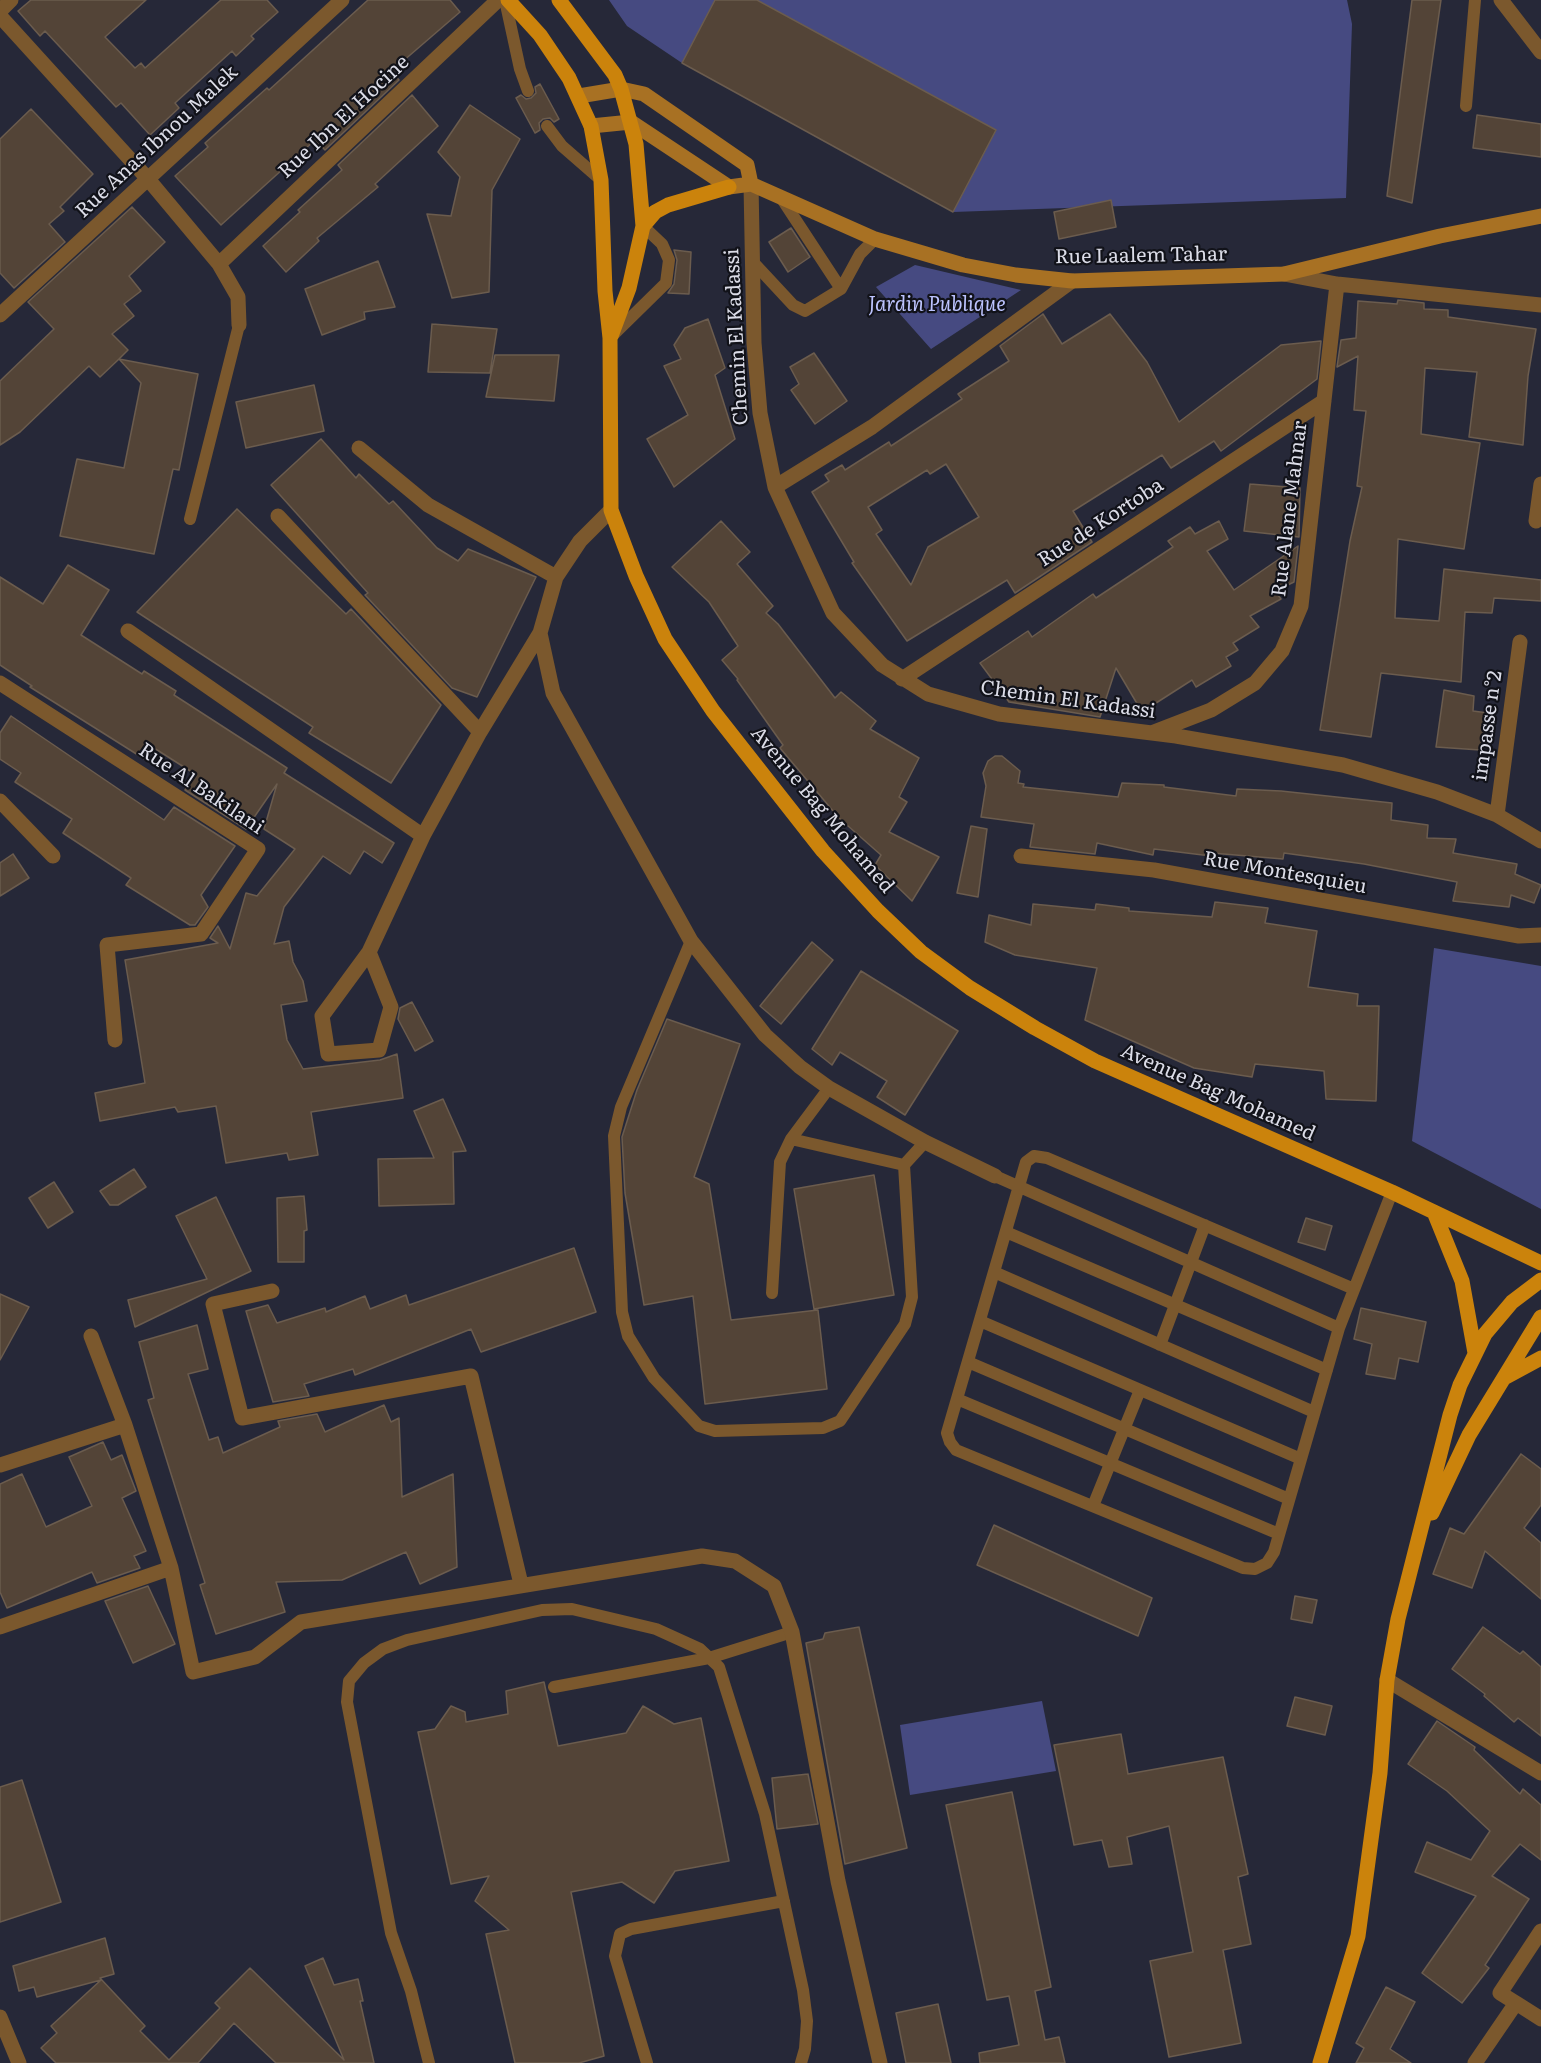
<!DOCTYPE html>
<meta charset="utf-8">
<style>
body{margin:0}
canvas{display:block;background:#262838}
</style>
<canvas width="1541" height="2063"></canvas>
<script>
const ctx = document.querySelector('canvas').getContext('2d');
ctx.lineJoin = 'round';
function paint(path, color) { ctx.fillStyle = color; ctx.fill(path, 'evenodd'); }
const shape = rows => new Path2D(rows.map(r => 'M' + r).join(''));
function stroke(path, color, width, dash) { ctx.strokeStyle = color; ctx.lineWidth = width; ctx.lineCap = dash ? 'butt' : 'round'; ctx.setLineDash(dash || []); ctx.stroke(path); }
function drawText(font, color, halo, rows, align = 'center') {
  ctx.font = font + ' Literata,serif'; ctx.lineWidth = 4.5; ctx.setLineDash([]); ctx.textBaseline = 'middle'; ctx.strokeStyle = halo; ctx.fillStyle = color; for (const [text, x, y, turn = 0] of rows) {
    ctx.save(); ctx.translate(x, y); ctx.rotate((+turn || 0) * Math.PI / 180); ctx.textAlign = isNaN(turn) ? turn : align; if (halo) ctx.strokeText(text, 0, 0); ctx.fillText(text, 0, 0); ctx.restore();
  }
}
paint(shape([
 [609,0,1347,0,1352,24,1346,198,953,212,682,63,627,26],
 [915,265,1021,290,931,349,876,287],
 [1434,948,1541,966,1541,1209,1412,1141],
 [1042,1701,1056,1771,910,1795,900,1725]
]), '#464a81');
const building = shape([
 [31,0,146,0,105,37,135,68,141,63,145,68,221,0,267,0,278,12,251,36,254,39,236,56,232,51,175,103,179,108,150,135,121,103,116,107,45,31,40,36,18,11,31,0],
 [368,0,450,0,460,12,395,68,397,70,393,73,399,80,325,150,315,140,221,225,175,176,208,147,205,143,267,88,269,90,368,0],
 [715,0,757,0,996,130,953,212,682,63,715,0],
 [1412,0,1441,0,1412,203,1387,196,1412,0],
 [540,84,559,119,554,122,550,118,543,119,539,123,540,130,535,133,516,98,521,95,526,99,531,98,536,93,535,87,540,84],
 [412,95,438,126,375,184,378,187,317,238,319,241,286,272,263,246,300,212,298,210,342,170,338,165,412,95],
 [470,105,520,139,492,190,489,292,452,298,427,214,451,216,460,177,438,152,470,105],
 [31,109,93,174,60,207,64,211,49,224,65,242,14,288,0,273,0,139,31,109],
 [1477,115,1541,124,1541,157,1473,148,1477,115],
 [1111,200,1116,227,1059,239,1054,212,1111,200],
 [132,207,165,242,129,276,141,291,124,304,134,316,112,334,128,350,119,359,198,374,179,470,173,469,154,554,60,536,77,459,124,468,141,383,119,359,100,377,89,366,20,432,0,445,0,381,54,329,28,302,132,207],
 [791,228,810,257,788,272,769,242,791,228],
 [674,250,691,252,689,294,668,293,674,284,677,260,674,250],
 [378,261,395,307,364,312,365,319,322,335,305,289,378,261],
 [1398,300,1424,303,1424,309,1448,310,1448,317,1536,329,1528,376,1523,445,1469,437,1477,372,1425,368,1421,434,1480,443,1464,549,1398,539,1395,618,1439,621,1444,569,1541,580,1541,601,1494,598,1492,613,1465,612,1461,682,1381,673,1371,737,1320,730,1350,541,1362,487,1357,486,1366,411,1354,410,1358,356,1337,367,1341,340,1356,338,1358,301,1397,304,1398,300],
 [1043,314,1062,344,1110,314,1147,362,1179,422,1281,345,1321,341,1317,379,1221,451,1214,441,1171,468,1162,455,1073,511,1092,542,1015,593,1007,580,907,641,852,563,854,562,812,492,829,481,825,475,842,465,845,470,889,442,891,446,962,399,958,394,1009,361,1000,346,1043,314],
 [946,464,979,517,928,547,911,585,876,534,882,530,868,507,927,470,930,474,946,464],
 [708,319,725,368,715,375,735,439,674,487,647,439,688,415,664,366,681,359,674,345,685,328,708,319],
 [432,324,497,329,490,373,428,372,432,324],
 [814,353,847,401,815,424,791,390,799,384,790,367,814,353],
 [495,355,559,355,554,401,486,397,495,355],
 [314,385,324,431,246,448,236,402,314,385],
 [321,439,356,478,359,474,389,504,393,501,437,548,458,561,468,549,536,577,477,697,452,688,365,595,368,593,271,485,321,439],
 [1250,484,1300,488,1299,537,1244,531,1250,484],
 [237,509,346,614,351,609,441,705,391,783,309,733,313,727,137,612,237,509],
 [721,521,750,552,737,564,773,606,766,613,778,624,835,698,841,692,876,721,870,729,919,758,899,797,907,802,889,832,939,857,912,901,875,865,881,855,839,818,780,748,783,745,737,680,738,679,722,660,738,646,709,602,672,567,721,521],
 [1219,521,1228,539,1207,551,1234,590,1298,546,1294,582,1275,591,1281,599,1250,616,1259,627,1233,643,1238,650,1226,657,1231,666,1196,687,1192,680,1142,712,1116,668,1100,717,1009,702,980,663,1028,631,1032,637,1093,594,1096,598,1173,547,1168,541,1190,527,1195,534,1219,521],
 [68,565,109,590,81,635,142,674,144,671,176,691,174,695,287,768,284,773,394,843,382,863,364,851,350,874,323,856,284,907,274,944,289,941,293,962,303,981,307,1001,281,1005,287,1040,303,1069,380,1060,397,1054,403,1098,311,1112,318,1155,289,1160,287,1153,226,1163,216,1106,178,1112,175,1107,100,1121,95,1093,145,1083,125,960,218,943,210,938,218,926,230,949,246,893,257,896,295,849,264,829,277,784,246,829,185,790,195,774,154,748,146,760,30,687,32,686,0,665,0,577,43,604,68,565],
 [1444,690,1474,696,1473,711,1488,713,1480,750,1436,747,1444,690],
 [11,716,164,820,174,807,235,846,201,895,208,907,195,925,190,925,126,885,131,878,63,833,72,819,15,782,21,773,0,759,0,733,11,716],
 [995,756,1002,756,1020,771,1018,783,1024,784,1023,787,1118,797,1122,783,1164,785,1164,787,1236,796,1237,789,1281,791,1392,803,1391,820,1428,825,1427,838,1456,839,1453,853,1517,864,1515,874,1541,885,1534,903,1511,895,1509,907,1453,901,1457,882,1364,864,1284,853,1283,859,1212,853,1211,856,1154,849,1153,855,1097,843,1095,854,1030,847,1034,824,981,817,986,786,983,773,988,761,995,756],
 [971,826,987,829,978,897,957,893,971,826],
 [13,854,29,878,0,896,0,863,13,854],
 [1215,902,1268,908,1265,923,1317,931,1308,987,1358,994,1357,1006,1379,1006,1376,1101,1326,1099,1324,1071,1255,1064,1252,1077,1194,1068,1085,1020,1097,968,1015,955,985,942,989,915,1031,925,1033,904,1095,910,1096,904,1129,908,1129,911,1212,917,1215,902],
 [812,942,833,960,781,1024,760,1006,812,942],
 [861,971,958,1031,905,1115,877,1097,887,1081,840,1052,832,1065,812,1049,861,971],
 [412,1002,433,1041,415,1051,398,1019,400,1008,412,1002],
 [667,1019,740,1044,694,1177,709,1184,731,1320,818,1310,827,1389,705,1404,693,1296,644,1305,625,1193,622,1137,637,1090,667,1019],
 [443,1099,466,1151,453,1152,454,1204,379,1206,378,1159,434,1158,414,1111,443,1099],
 [134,1169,146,1187,118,1205,110,1205,100,1191,134,1169],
 [874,1175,894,1295,814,1309,794,1189,874,1175],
 [54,1182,73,1212,48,1228,29,1198,54,1182],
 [304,1196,307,1230,304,1231,304,1262,278,1262,277,1198,304,1196],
 [216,1197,251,1271,135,1327,128,1300,207,1279,176,1216,216,1197],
 [1306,1218,1332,1226,1325,1250,1298,1242,1306,1218],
 [574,1248,596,1312,481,1352,471,1329,355,1375,353,1369,304,1384,309,1396,273,1402,246,1311,268,1305,277,1323,325,1308,326,1312,365,1296,370,1309,406,1295,409,1305,574,1248],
 [0,1294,29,1307,0,1360,0,1294],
 [1361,1308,1426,1322,1418,1362,1399,1358,1395,1379,1366,1374,1372,1344,1354,1339,1361,1308],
 [197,1325,208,1369,188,1374,209,1440,218,1437,223,1453,280,1427,278,1421,317,1414,325,1432,384,1405,391,1422,399,1418,402,1497,453,1474,457,1567,420,1584,406,1552,342,1580,276,1582,285,1612,216,1634,200,1585,205,1583,148,1400,154,1398,139,1342,197,1325],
 [103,1442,111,1460,122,1455,136,1491,122,1498,146,1551,134,1556,140,1568,97,1583,92,1572,7,1608,0,1592,0,1484,22,1474,46,1527,92,1506,69,1457,103,1442],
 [1521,1454,1541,1469,1541,1505,1524,1528,1541,1543,1541,1599,1485,1551,1472,1588,1433,1574,1450,1528,1464,1534,1521,1454],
 [994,1525,1152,1598,1138,1636,977,1565,994,1525],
 [148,1586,175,1644,133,1663,105,1601,148,1586],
 [1295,1596,1317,1600,1312,1623,1291,1619,1295,1596],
 [859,1627,907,1848,845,1864,806,1643,823,1639,825,1633,859,1627],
 [1483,1627,1520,1654,1523,1651,1541,1667,1541,1736,1518,1718,1514,1722,1484,1696,1485,1694,1452,1669,1483,1627],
 [544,1682,558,1746,626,1733,643,1706,674,1724,701,1718,729,1861,675,1871,654,1903,622,1882,571,1892,604,2056,579,2063,515,2063,486,1934,509,1930,475,1901,489,1876,451,1884,418,1732,435,1729,451,1706,465,1712,466,1722,508,1714,506,1691,544,1682],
 [1295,1697,1332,1706,1325,1735,1287,1726,1295,1697],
 [1437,1721,1475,1747,1474,1750,1520,1794,1523,1789,1541,1805,1541,1860,1520,1844,1492,1876,1529,1899,1485,1965,1489,1968,1462,2003,1422,1973,1476,1896,1415,1872,1427,1842,1471,1860,1490,1831,1447,1791,1408,1764,1437,1721],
 [1121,1734,1128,1774,1223,1757,1248,1874,1238,1877,1251,1944,1223,1950,1241,2043,1169,2057,1150,1961,1193,1952,1169,1826,1127,1837,1132,1864,1109,1867,1102,1840,1074,1845,1054,1745,1121,1734],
 [808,1774,818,1824,777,1829,772,1778,808,1774],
 [22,1780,61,1902,0,1922,0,1787,22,1780],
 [1012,1792,1051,1987,1035,1991,1045,2040,1059,2037,1065,2063,980,2063,979,2053,1019,2045,1009,1996,987,2000,946,1805,1012,1792],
 [105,1938,114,1974,100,1978,145,2026,140,2031,169,2060,220,2008,215,2003,250,1968,344,2060,305,1966,323,1958,334,1985,358,1979,363,2001,360,2001,374,2063,276,2063,234,2023,198,2063,56,2063,41,2048,57,2033,51,2026,101,1980,37,1997,34,1987,19,1991,13,1966,105,1938],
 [1386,1987,1415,2002,1390,2049,1411,2063,1356,2063,1364,2048,1356,2043,1386,1987],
 [938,2004,951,2063,906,2063,896,2013,938,2004]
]);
paint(building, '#534437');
stroke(building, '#6b5c4e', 1.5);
stroke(shape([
 [505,0,520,69,528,91],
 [1466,106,1475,0],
 [547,126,562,146,601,180],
 [782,199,841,289],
 [753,262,793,305,805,311,841,289,860,254,875,239],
 [610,338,666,283,669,260,662,244,643,226],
 [190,519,239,325],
 [691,941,621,1107,614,1136,622,1312,628,1336,654,1378,699,1426,715,1431,823,1428,840,1421,905,1324,912,1297,904,1165,925,1142],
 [791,1139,904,1165],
 [995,1176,1339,1328,1392,1192],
 [1006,1232,1327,1370],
 [994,1272,1314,1412],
 [772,1293,780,1162,791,1139,829,1088],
 [980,1321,1301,1459],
 [1339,1328,1274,1552,1267,1563,1255,1569,1243,1568,956,1450,950,1442,947,1433,1026,1162,1034,1156,1047,1158,1354,1289],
 [1160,1345,1205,1225],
 [968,1362,1289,1499],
 [957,1399,1279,1534],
 [1093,1506,1140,1390],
 [554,1687,709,1658,792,1632],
 [429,2063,411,1991,391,1933,347,1702,349,1681,364,1663,383,1649,407,1640,542,1610,572,1609,656,1629,700,1649,719,1667,765,1814,803,1990,807,2021,805,2049,801,2063],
 [647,2063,615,1956,620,1934,631,1929,784,1901]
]), '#7b582d', 12);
stroke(shape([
 [1501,0,1541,52],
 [0,11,11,0],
 [0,16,148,179,219,264,238,297,239,325],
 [751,184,754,343,760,413,775,487,833,613,882,665,928,694,999,714,1176,736,1343,765,1437,792,1497,815,1541,841],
 [219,264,498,0],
 [1284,274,1337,284,1541,305],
 [0,315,342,0],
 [359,448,428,505,556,577],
 [775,487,872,427,1072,281],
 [278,516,480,732],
 [1536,521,1541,484],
 [128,631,423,836],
 [540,633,553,693,691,941,765,1035,800,1067,829,1088,925,1142,995,1176],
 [902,679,1324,401],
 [0,683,258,849,201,934,107,945,115,1040],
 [1154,732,1211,710,1255,683,1282,651,1301,606,1337,284],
 [0,801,53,856],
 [1497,815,1520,642],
 [1021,856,1154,870,1519,936,1541,935],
 [369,952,391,1007,379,1050,328,1054,322,1016,369,952,423,836,480,732,540,633,556,577,580,541,611,510],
 [272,1291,213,1304,242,1418,471,1376,521,1584],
 [91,1336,125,1425,171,1568,193,1672,255,1657,301,1622,702,1556,735,1561,774,1586,792,1632,838,1881,880,2063],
 [0,1465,125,1425],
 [0,1627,171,1568],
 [1387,1680,1541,1773],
 [1516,2003,1500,1993,1541,1931],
 [0,2017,19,2063],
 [1475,2063,1516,2003,1541,2019]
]), '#7b582d', 15);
stroke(shape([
 [579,96,621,89,644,94,747,165,751,184],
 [591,126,631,122,729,187,751,184],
 [751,184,875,239,963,265,1016,275,1072,281,1284,274,1440,236,1541,216]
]), '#a87123', 15);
stroke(shape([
 [508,0,540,35,569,78,591,126,601,180,605,291,610,338,611,510,636,576,665,639,713,711,823,851,878,911,921,952,970,988,1035,1028,1095,1061,1392,1192,1541,1263],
 [559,0,615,75,621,89,636,144,643,226,629,288,611,336],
 [643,226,655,212,668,205,729,187],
 [1434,1212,1462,1281,1475,1353],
 [1506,1377,1541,1358],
 [1432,1513,1469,1435,1541,1317],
 [1320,2063,1358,1936,1380,1773,1387,1680,1398,1619,1450,1415,1460,1385,1485,1334,1512,1302,1541,1280]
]), '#cb830c', 15);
drawText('20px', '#dbdce7', '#111219', [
 ["Rue Ibn El Hocine",344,117,-43],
 ["Rue Anas Ibnou Malek",157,142,-43],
 ["Rue Laalem Tahar",1141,256,-1],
 ["Chemin El Kadassi",737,337,-93],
 ["Rue Alane Mahnar",1290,509,-83],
 ["Rue de Kortoba",1101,523,-33],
 ["Chemin El Kadassi",1068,700,8],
 ["impasse n°2",1488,726,-82],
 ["Rue Al Bakilani",201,789,34],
 ["Avenue Bag Mohamed",822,810,50],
 ["Rue Montesquieu",1285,873,10],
 ["Avenue Bag Mohamed",1218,1093,24]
]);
drawText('italic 20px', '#bcc3fe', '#111219', [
 ["Jardin Publique",937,305]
]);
</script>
